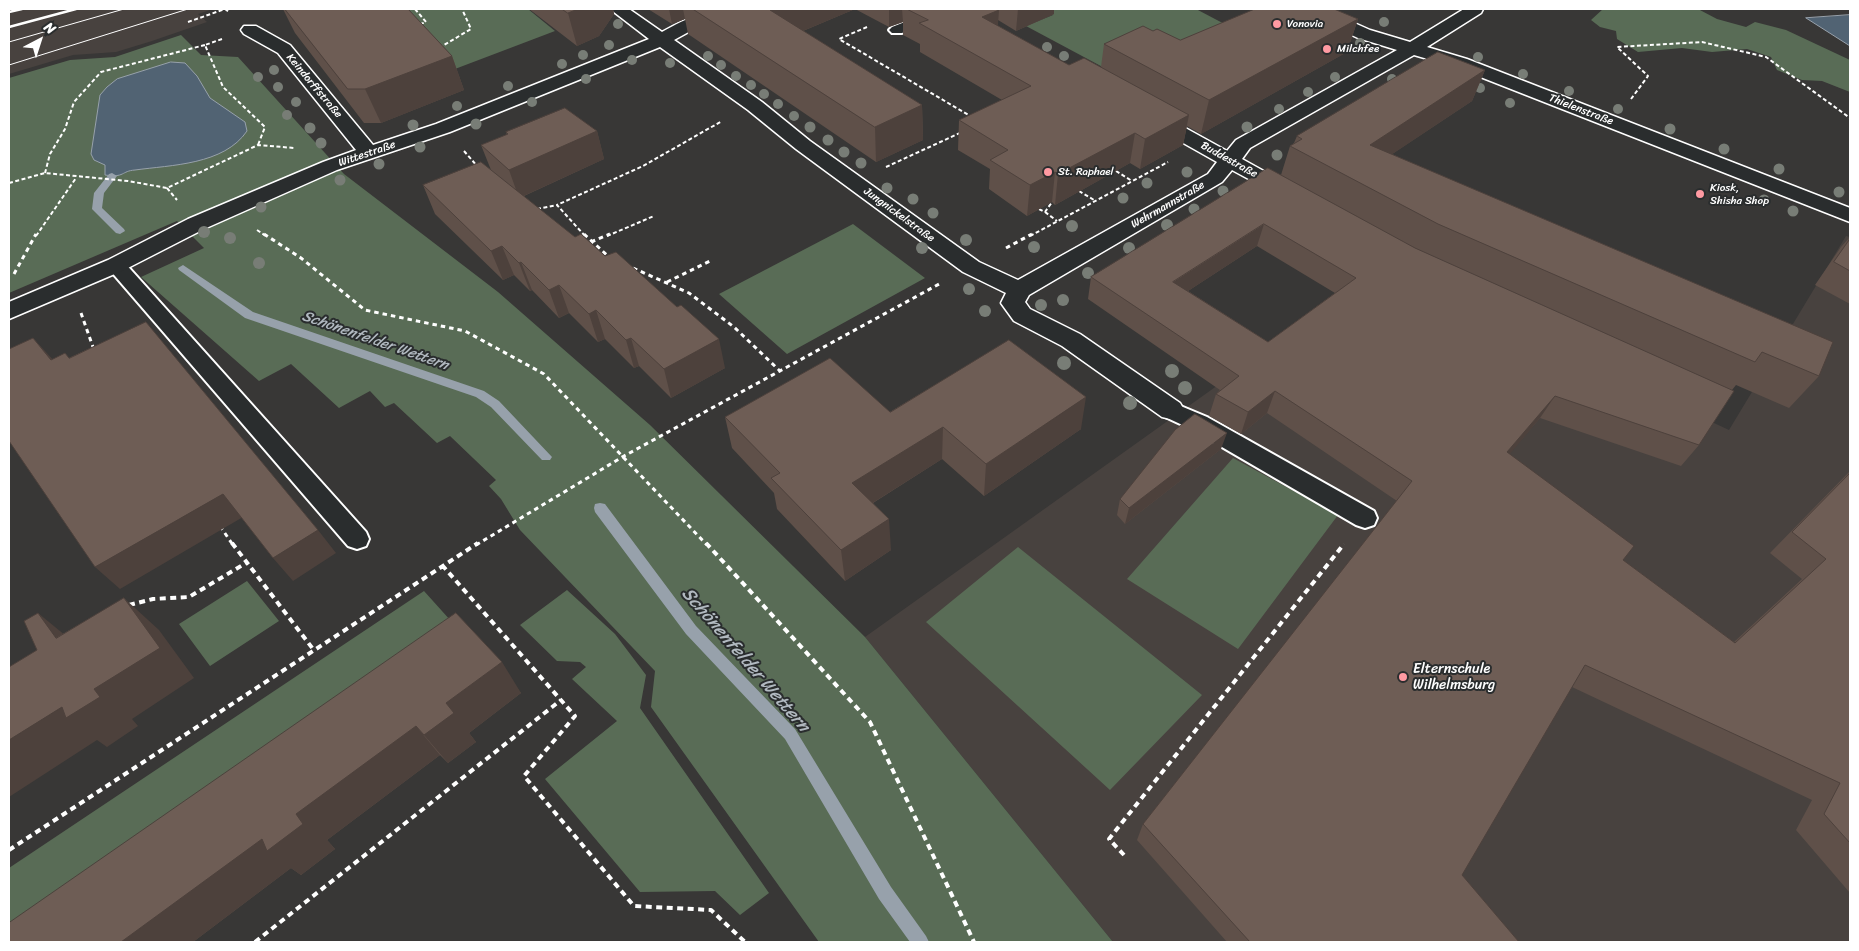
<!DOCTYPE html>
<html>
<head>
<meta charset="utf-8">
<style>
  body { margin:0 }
  #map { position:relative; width:1859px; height:951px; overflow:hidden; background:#383736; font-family:Sriracha,sans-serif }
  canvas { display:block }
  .frame { position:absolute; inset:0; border:10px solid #fff; pointer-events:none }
  .north { position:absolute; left:15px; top:15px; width:50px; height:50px; -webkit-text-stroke:4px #2a2d2e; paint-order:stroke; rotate:40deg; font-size:14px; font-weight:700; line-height:20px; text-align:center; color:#fff }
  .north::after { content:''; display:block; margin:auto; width:18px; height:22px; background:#fff; clip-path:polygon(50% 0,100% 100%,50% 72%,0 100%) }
</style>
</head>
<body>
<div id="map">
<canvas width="1859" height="951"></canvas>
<div class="frame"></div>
<div class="north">N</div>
</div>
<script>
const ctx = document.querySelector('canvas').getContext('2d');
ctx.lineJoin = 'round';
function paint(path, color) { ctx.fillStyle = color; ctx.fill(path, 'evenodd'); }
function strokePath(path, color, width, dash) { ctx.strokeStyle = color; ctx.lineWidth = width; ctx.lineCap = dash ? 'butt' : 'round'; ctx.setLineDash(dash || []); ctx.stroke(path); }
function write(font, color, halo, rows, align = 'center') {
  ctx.font = font + ' Sriracha,sans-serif'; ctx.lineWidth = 4; ctx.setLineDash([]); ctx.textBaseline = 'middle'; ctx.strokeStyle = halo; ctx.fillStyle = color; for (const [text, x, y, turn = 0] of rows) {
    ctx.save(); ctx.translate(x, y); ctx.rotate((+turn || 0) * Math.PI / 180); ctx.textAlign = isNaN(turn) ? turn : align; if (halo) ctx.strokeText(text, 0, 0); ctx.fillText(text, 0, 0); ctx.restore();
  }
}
const built = new Path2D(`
  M9,9H213L198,14L207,22L152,41L116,52L73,55L9,74Z
  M1846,236L1850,237V942H1113L865,637L1382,268L1729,430Z`);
const green = new Path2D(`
  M391,9H528L555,31L397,91Z
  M1043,9H1196L1234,29L1112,72L1026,26L1053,15Z
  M1603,9H1698L1717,19L1746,27L1755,22L1786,30L1850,60V92L1822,81L1802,80L1777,70L1771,57L1747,49L1712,52L1682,48L1638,52L1617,39L1616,31L1600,27L1591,20Z
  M181,35L201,55L238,57L344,174L498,292L650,425L865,637L1113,942H819L651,707L655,671L520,530L501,499L489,486L496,480L450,436L437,443L394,403L385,407L370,391L339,408L291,364L259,381L141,277L204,248L177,221L9,293V78L70,60L115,57Z
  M853,224L925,278L787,354L719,294Z
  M1233,458L1338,515L1238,649L1127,579Z
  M1018,547L1202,695L1110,790L926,622Z
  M247,581L279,621L210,666L179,624Z
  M567,590L615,634L646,675L640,708L769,893L740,915L715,891L640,892L545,779L617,721L572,679L586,667L580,662L557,661L520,625Z
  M424,591L469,641L9,942V868Z`);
const water = new Path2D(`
  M1850,15V46L1806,18Z
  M171,62L185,63L197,76L210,98L245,122L247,131C224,165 171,165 135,170C121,171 125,178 105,175V165L94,160L91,154L100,95L107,87L117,79Z`);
const stream = new Path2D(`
  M112,173L117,176L104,193L102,208L124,229L125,231L120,234L116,233L92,209L94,193L109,174Z
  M183,265L253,312L484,391L499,401L552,457L550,460H542L491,407L476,397L245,318L179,270L178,268Z
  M600,503L605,504L696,626L795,729L891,887L926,936L929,942H910L879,899L785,739L686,634L595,512L594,508L595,504Z`);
const pathFar2 = new Path2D(`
  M415,9L426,22L418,25
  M188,22L225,9L229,12
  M867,27L839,39L972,117
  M222,39L205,45L223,87L265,127L258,145
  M439,48L471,29L462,9
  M1631,99L1648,76L1617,47L1702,42L1766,57L1850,118
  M464,151L478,167
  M886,167L962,132
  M1116,171L1132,181
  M45,173L50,154L65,129L74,102L101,72L205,45
  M9,183L45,173L128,181L167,188L258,145L294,148
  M167,188L177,200
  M1079,191L1094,200
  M537,209L557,205
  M1039,209L1045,212L1052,202
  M1045,212L1057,221
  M257,230L266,236
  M36,236L76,178
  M585,236L557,205L643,166L722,121
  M607,236L654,216
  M1030,236L1168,162`);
const pathFar1 = new Path2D(`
  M264,234L301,258L365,310L465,331L544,374L707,545
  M584,234L609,257
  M591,242L610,234
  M1006,248L1032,234
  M633,268L689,293L734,327L781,372
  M14,274L36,234
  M667,282L710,261
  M81,313L94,350
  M220,526L233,545
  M476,545L624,456L941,283`);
const path = new Path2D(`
  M232,543L313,649
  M706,543L870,722L974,942
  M442,565L575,716L524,776L634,906L711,910L745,942
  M129,605L153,599L189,597L246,563
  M9,850L478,543
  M1124,855L1109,839L1344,544
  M255,942L561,700`);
const service = new Path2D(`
  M938,9H957L955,12L902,33H892L889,30L892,27Z
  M116,259L123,261L366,532L369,539L366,546L357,549L348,546L109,269L106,265L109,261Z
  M1171,402L1207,417L1374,511L1377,518L1374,525L1365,528L1356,525L1191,429L1163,416L1160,410L1163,404Z`);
const minor = new Path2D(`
  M610,9H629L662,32C689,17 707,9 737,9L735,13L694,29L674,40L762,102L810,141L979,262L1018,280L1208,174L1217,162L1146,122L1143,118L1146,114H1160L1227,151L1236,140L1397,50L1358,38L1304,13L1302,9H1323L1370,30L1410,42L1464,9H1483L1481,13L1427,47L1467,59L1850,208V222L1455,67L1414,55L1250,148L1242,159L1296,189L1300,193L1296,197L1289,199L1282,197L1232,170L1222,182L1029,295L1025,302L1030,309L1080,334L1180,403L1184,410L1180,417L1171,419L1162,417L1062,346L1014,321L1001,303L1006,293L963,272L796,149L748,110L660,47L450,132L337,170L204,229L124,270L9,319V302L108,260L188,219L323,162L356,150L278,53L244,34L241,30L244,26H256L290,45L373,145L436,124L649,39Z`);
const tram = new Path2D(`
  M9,42L124,9
  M9,65L188,9`);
const rail = new Path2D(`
  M9,12L22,9
  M9,27L76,9`);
const trees = [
  [1384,22,5],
  [618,24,5],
  [1360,43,5],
  [609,45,5],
  [1047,47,5],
  [583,55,5],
  [708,56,5],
  [1064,56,5],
  [1478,57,5],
  [632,60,5],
  [670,63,5],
  [562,64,5],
  [721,65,5],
  [274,70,5],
  [1523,74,5],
  [736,76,5],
  [258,77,5],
  [1335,77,5],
  [586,79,5],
  [1392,79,5],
  [751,85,5],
  [508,86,5],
  [278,87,5],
  [1480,88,5],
  [1569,91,5],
  [1308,92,5],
  [764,94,5],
  [296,102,5],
  [532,102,5],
  [1510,103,5],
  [778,104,5],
  [457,106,5],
  [1279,109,5],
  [1618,109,5],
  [287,115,5],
  [794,116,5],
  [476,124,5.5],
  [413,125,5.5],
  [810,127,5.5],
  [1247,127,5.5],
  [310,128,5.5],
  [1670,129,5.5],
  [828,140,5.5],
  [321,143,5.5],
  [420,147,5.5],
  [1724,149,5.5],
  [844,152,5.5],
  [1277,155,5.5],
  [861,163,5.5],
  [379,164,5.5],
  [1779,169,5.5],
  [1187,172,5.5],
  [340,180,5.5],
  [1147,183,5.5],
  [887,188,5.5],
  [1223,191,5.5],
  [1839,192,5.5],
  [1123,198,5.5],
  [913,199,5.5],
  [1764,200,5.5],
  [261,207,5.5],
  [1194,209,5.5],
  [1793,211,5.5],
  [933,213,5.5],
  [1167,225,6],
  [1072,226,6],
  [204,232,6],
  [230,238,6],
  [966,240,6],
  [1034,247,6],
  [922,248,6],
  [1129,248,6],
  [259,263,6],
  [1088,273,6],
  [969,289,6],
  [1063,300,6],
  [1041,305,6],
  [985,311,6],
  [1064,363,7],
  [1172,371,7],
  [1185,388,7],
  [1130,403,7]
];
const wall = new Path2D(`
  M283,9H408L452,56L464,90L381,123H364L295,33Z
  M529,9H613L614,14L599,36L577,46Z
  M648,9H855L803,31L922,105L923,140L876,162L688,34L685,19L672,24Z
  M855,9H1054V14L1016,31L998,20V26L1069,65L1101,67L1104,44L1153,31L1180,40L1358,19L1347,52L1201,134L1187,126L1183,145L1140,169L1130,163L1055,205L1052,202L1027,216L989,189L990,169L958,150L959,120L1002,100L920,52V44L903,35V22L889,27Z
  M1485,70L1472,101L1392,154L1819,376L1789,408L1736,385L1732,390L1699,445L1681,466L1540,418L1509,454L1623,560L1734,642L1802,579L1770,553L1850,471V893L1796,830L1812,800L1572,687L1462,875L1519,942H1227L1137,840L1143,824L1397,501L1267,413L1241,434L1209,416L1216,394L1220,390L1088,299L1091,277L1281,175L1290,146L1294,143L1297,136ZM1257,246L1335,293L1268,342L1188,291Z
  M597,131L604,159L524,196L725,368L671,398L639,366L634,368L605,339L598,342L569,313L559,318L532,290L530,291L514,275L503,280L435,214L423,185L491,170L481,145L507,135L506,132Z
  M1850,237V304L1815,285L1841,247Z
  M890,412L1081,429L984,496L942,459L873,503L891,550L845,581L777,509L774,493L732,448L725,417Z
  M1221,449L1125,524L1117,515L1120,499Z
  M456,613L521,693L469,733L476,742L448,763L440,755L327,840L335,849L301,875L291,868L193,942H9Z`);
const shadedWall = new Path2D(`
  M578,9H613L614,14L599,36L577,46L568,13Z
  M669,9H683L685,19L672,24Z
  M774,9H855L774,43L770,10Z
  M889,9H902L903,22L889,27Z
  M1018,9H1054V14L1016,31Z
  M999,10L997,39L982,17Z
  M1358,19L1347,52L1201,134L1209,100Z
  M452,56L464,90L381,123L365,89Z
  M1485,70L1472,101L1358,177L1370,145Z
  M922,105L923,140L876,162L875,127Z
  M1189,115L1183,145L1140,169L1145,139Z
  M597,131L604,159L519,198L509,170Z
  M1135,133L1130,163L1055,205L1058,174Z
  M1055,172L1052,202L1027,216L1030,185Z
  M1264,224L1257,246L1168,304L1173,282Z
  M502,246L514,275L503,280L491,251Z
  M521,262L532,290L530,291L519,263Z
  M559,285L569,313L559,318L549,290Z
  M596,310L605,339L598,342L589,314Z
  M33,338L56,363L51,360Z
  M631,338L639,366L634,368L626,340Z
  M719,339L725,368L671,398L664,369Z
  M1275,391L1267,413L1241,434L1248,412Z
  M1555,396L1540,418L1493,474L1507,452Z
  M1086,397L1081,429L984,496L986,464Z
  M943,427L942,459L855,514L852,483Z
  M1227,433L1221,449L1125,524L1129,508Z
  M223,494L243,517L120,589L95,567Z
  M889,519L891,550L845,581L841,550Z
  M318,530L336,553L293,581L273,558Z
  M124,598L159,630L194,678L132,719L138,726L107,747L97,740L9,797V740L62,707L94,689Z
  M38,613L77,645L56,638Z
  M502,662L521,693L469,733L476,742L448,763L424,735L446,703Z
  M416,726L440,755L327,840L335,849L301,875L291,868L193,942H121Z`);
const building = new Path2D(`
  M285,9H408L452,56L365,89H348Z
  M562,9H578L568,13Z
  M693,9H774L770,10L922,105L875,127Z
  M907,9H996L999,10L982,17L1069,65L1084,58L1189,115L1145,139L1135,133L1058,174L1055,172L1030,185L990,160L1008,150L959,120L1031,86L919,23L928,20Z
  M1255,9H1334L1358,19L1209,100L1104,44L1143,26L1153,31L1157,29L1180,40Z
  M1438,52L1485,70L1370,145L1833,342L1819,376L1762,352L1755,362L1438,224L1290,146L1302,139L1297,136Z
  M565,108L597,131L509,170L481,145L508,134L506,132Z
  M481,162L575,237L581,234L605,256L616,252L677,307L681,305L719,339L664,369L631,338L626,340L596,310L589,314L559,285L549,290L521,262L519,263L502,246L491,251L423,185Z
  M1268,168L1415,248L1734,391L1699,445L1555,396L1507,452L1634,546L1623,560L1735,643L1826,559L1792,532L1850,473V843L1824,814L1840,783L1585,665L1462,875L1519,942H1250L1143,824L1412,481L1275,391L1248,412L1216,394L1239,376L1091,277ZM1264,224L1356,278L1268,342L1173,282Z
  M1850,239V271L1834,262Z
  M146,322L318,530L273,558L223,494L95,567L9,441V349L33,338L51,360L65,353L69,358Z
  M1009,340L1086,397L986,464L943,427L852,483L889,519L841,550L771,478L780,473L725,417L830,358L890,412Z
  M1195,414L1227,433L1129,508L1120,499L1175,430Z
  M124,598L160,648L94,689L100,697L66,718L62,707L9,740V667L37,650L24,621L38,613L56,638Z
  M456,613L502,662L446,703L454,713L424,735L416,726L296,814L303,824L267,851L262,839L121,942H9V923Z`);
const markers = [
  [1277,24,5,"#ff9aa2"],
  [1327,49,5,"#ff9aa2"],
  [1048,172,5,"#ff9aa2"],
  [1700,194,5,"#ff9aa2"],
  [1403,677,5,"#ff9aa2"]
];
const farPoinames = [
  ["Vonovia",1287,24],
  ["Milchfee",1337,49],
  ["St. Raphael",1058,172],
  ["Kiosk,",1710,188],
  ["Shisha Shop",1710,201]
];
const farStreetnames = [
  ["Keindorffstraße",314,86,50],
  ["Thielenstraße",1581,110,21],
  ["Wittestraße",367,154,-19],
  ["Buddestraße",1229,160,29],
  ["Wehrmannstraße",1168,205,-30],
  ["Jungnickelstraße",899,215,36]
];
const poiNames = [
  ["Elternschule",1413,669],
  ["Wilhelmsburg",1413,685]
];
const waterNames = [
  ["Schönenfelder Wettern",375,341,19]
];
const nearWaternames = [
  ["Schönenfelder Wettern",745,660,49]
];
paint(built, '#48423f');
paint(green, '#596c56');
paint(water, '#516373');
strokePath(water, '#97a1ab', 1);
paint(stream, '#97a1ab');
strokePath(service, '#fff', 4);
strokePath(minor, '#fff', 3);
strokePath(pathFar2, '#fff', 2, [4, 2.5]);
strokePath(pathFar1, '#fff', 3, [4.5, 4]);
strokePath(path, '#fff', 4, [6, 4.5]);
paint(service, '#2a2d2e');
paint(minor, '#2a2d2e');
strokePath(tram, '#fff', 1);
strokePath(rail, '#fff', 2.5);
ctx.fillStyle = '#787d76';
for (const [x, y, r] of trees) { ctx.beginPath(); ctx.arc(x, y, r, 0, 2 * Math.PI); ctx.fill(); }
paint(wall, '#5f5049');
paint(shadedWall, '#4d413c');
paint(building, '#6e5d55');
strokePath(building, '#4d413c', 1);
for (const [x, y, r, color] of markers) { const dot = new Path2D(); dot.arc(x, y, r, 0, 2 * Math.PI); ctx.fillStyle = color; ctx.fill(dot); strokePath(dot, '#2a2d2e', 2); }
write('11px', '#fff', '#2a2d2e', farPoinames, 'left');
write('11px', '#fff', '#2a2d2e', farStreetnames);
write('14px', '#fff', '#2a2d2e', poiNames, 'left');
write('italic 15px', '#b1b9c0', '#2a2d2e', waterNames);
write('italic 18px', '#b1b9c0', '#2a2d2e', nearWaternames);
</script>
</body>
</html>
